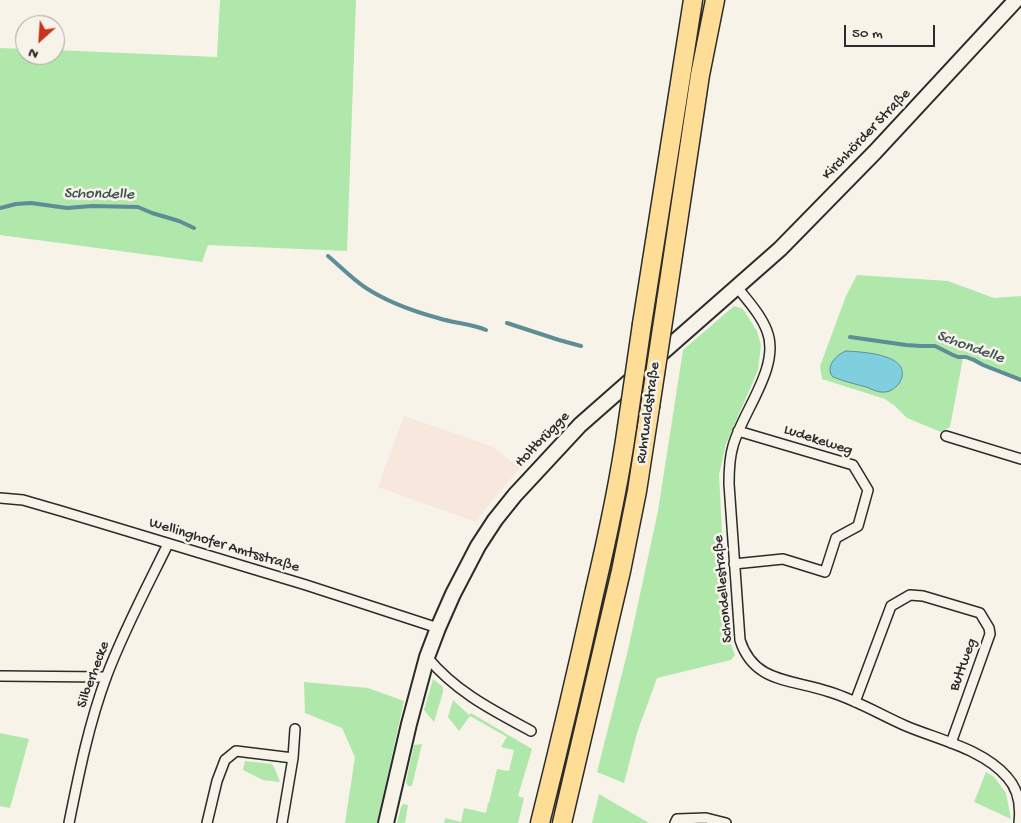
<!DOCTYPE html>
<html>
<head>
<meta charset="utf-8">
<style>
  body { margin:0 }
  #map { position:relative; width:1021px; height:823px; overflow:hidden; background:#f7f3e8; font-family:"Gochi Hand",sans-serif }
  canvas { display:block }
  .north { position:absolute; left:15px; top:15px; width:50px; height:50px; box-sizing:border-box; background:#f7f3e8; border:1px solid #a5a39c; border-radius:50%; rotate:206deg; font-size:14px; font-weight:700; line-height:20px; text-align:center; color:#2b2b2b }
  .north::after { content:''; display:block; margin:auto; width:18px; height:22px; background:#c8321e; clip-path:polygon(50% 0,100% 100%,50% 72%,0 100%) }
  .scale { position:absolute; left:844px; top:25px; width:91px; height:22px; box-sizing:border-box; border:2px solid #2b2b2b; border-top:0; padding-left:6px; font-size:15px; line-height:18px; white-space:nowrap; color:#2b2b2b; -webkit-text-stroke:4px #f7f3e8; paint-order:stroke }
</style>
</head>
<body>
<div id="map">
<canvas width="1021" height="823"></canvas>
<div class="north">N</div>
<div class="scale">50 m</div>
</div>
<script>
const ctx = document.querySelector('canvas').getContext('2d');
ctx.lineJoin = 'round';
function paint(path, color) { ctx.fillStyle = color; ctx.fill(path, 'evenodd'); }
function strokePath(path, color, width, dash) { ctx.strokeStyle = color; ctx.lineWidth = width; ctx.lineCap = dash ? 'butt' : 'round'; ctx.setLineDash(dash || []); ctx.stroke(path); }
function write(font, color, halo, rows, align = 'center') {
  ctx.font = font + ' "Gochi Hand",sans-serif'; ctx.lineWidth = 5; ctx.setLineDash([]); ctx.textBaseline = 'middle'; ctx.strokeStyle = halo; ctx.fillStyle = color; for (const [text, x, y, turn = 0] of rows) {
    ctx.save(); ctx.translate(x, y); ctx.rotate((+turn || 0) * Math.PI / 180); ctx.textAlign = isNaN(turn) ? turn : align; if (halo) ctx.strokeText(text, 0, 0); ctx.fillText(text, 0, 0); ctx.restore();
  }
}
const built = new Path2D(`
  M404,416L491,446L520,468L490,503L476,522L378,487Z`);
const green = new Path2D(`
  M220,0H356L347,251L208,245L202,262L0,235V48L25,49V55H55V50L217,57Z
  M857,275L948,281L994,298L1021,296V382L963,358L950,427L941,432L907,418L895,406L885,399L822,379L820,366L846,296Z
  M734,306L743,309L757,331L761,345L758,370L726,444L719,475L727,628L729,639L735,655L731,660L657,678L637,733L624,783L597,772L628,650L658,511L683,350Z
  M433,679L443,687V692L434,722L424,710Z
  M304,682L368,688L404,701L377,823H345L355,757L342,728L305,713Z
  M453,700L469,715L471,713L532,749L518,796L524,798L518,823H444L445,818L461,822L464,808L486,813L488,803H489L497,769L509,771L514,750L501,747L507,737L470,716L459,731L448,717Z
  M0,733L29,739L10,808L0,806Z
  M422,744L412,786H408L406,782L414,745Z
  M245,761L272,764L275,769L280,782L263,780L243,770Z
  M986,772L994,777L1006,793L1011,819L974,802Z
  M599,794L649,823H592Z
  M403,804L408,805L405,823H397L401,807Z`);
const water = new Path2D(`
  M846,351C862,352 914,354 900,382C897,387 890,392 885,392C878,393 872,389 866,387C855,384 843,381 833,377C824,367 837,354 846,351Z`);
const stream = new Path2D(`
  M0,208L16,204L31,203L67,208L92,206L138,207L152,213L179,221L194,228
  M328,256C341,267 352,279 366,288C386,301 416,312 438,318C453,323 472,324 486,330
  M507,323L559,340L581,346
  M850,337L906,345L921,346H935L953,355L958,357H966L974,360L983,365L1021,380`);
const street = new Path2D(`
  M737,287C748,301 761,315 767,331C781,367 742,412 733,446C729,459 729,472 729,484L740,640C754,684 793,679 830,692C856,700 881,715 906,726C939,740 983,749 1007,777C1019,790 1021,806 1019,823
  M946,436L1021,459
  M0,498L23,500L61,511L306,585L438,628
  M734,564L783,559L825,572L836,538L858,526L868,490L853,465L738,431
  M427,657C456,692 492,710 531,731
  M0,676L106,677
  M855,702L891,606L910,595L923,596L980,613L989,628L990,634L951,743
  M69,823C79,773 89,723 107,675C124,630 147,587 168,544
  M207,823L217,781L225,760L236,751L293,758
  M282,823L293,758L295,729
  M675,823L677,819L706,818L726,823`);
const secondary = new Path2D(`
  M386,823L409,724L427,657L438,628L453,594L478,546L495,520L515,495L580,425L780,249L875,152L1016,0`);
const highway = new Path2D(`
  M666,302L700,75L715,0
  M642,324L693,0
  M540,823C559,747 577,671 594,594C607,539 619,484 627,427
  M562,823L621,571L637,491L650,407`);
const highwayBridge = new Path2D(`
  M650,407L666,302
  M627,427L642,324`);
const streetNames = [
  ["Kirchhörder Straße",867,135,-46],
  ["Ruhrwaldstraße",649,413,-82],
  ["Holtbrügge",543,440,-46],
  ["Ludekeweg",818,441,18],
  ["Wellinghofer Amtsstraße",224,546,17],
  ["Schondellestraße",724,589,-95],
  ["Buttweg",964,665,-70],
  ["Silberhecke",94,675,-70]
];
const waterNames = [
  ["Schondelle",99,195,1],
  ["Schondelle",970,348,20]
];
paint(built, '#f8e7dc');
paint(green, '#b0e8ab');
paint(water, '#80cfde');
strokePath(water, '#5e8d96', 1);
strokePath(stream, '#5e8d96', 4);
strokePath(street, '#2b2b2b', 12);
strokePath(secondary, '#2b2b2b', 18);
strokePath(highway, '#2b2b2b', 21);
strokePath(street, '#f7f3e8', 9);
strokePath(secondary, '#f7f3e8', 14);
strokePath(highway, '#fedd96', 18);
strokePath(highwayBridge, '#2b2b2b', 21, []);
strokePath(highwayBridge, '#fedd96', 18);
write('15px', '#2b2b2b', '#f7f3e8', streetNames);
write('italic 16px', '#405458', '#f7f3e8', waterNames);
</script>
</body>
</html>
